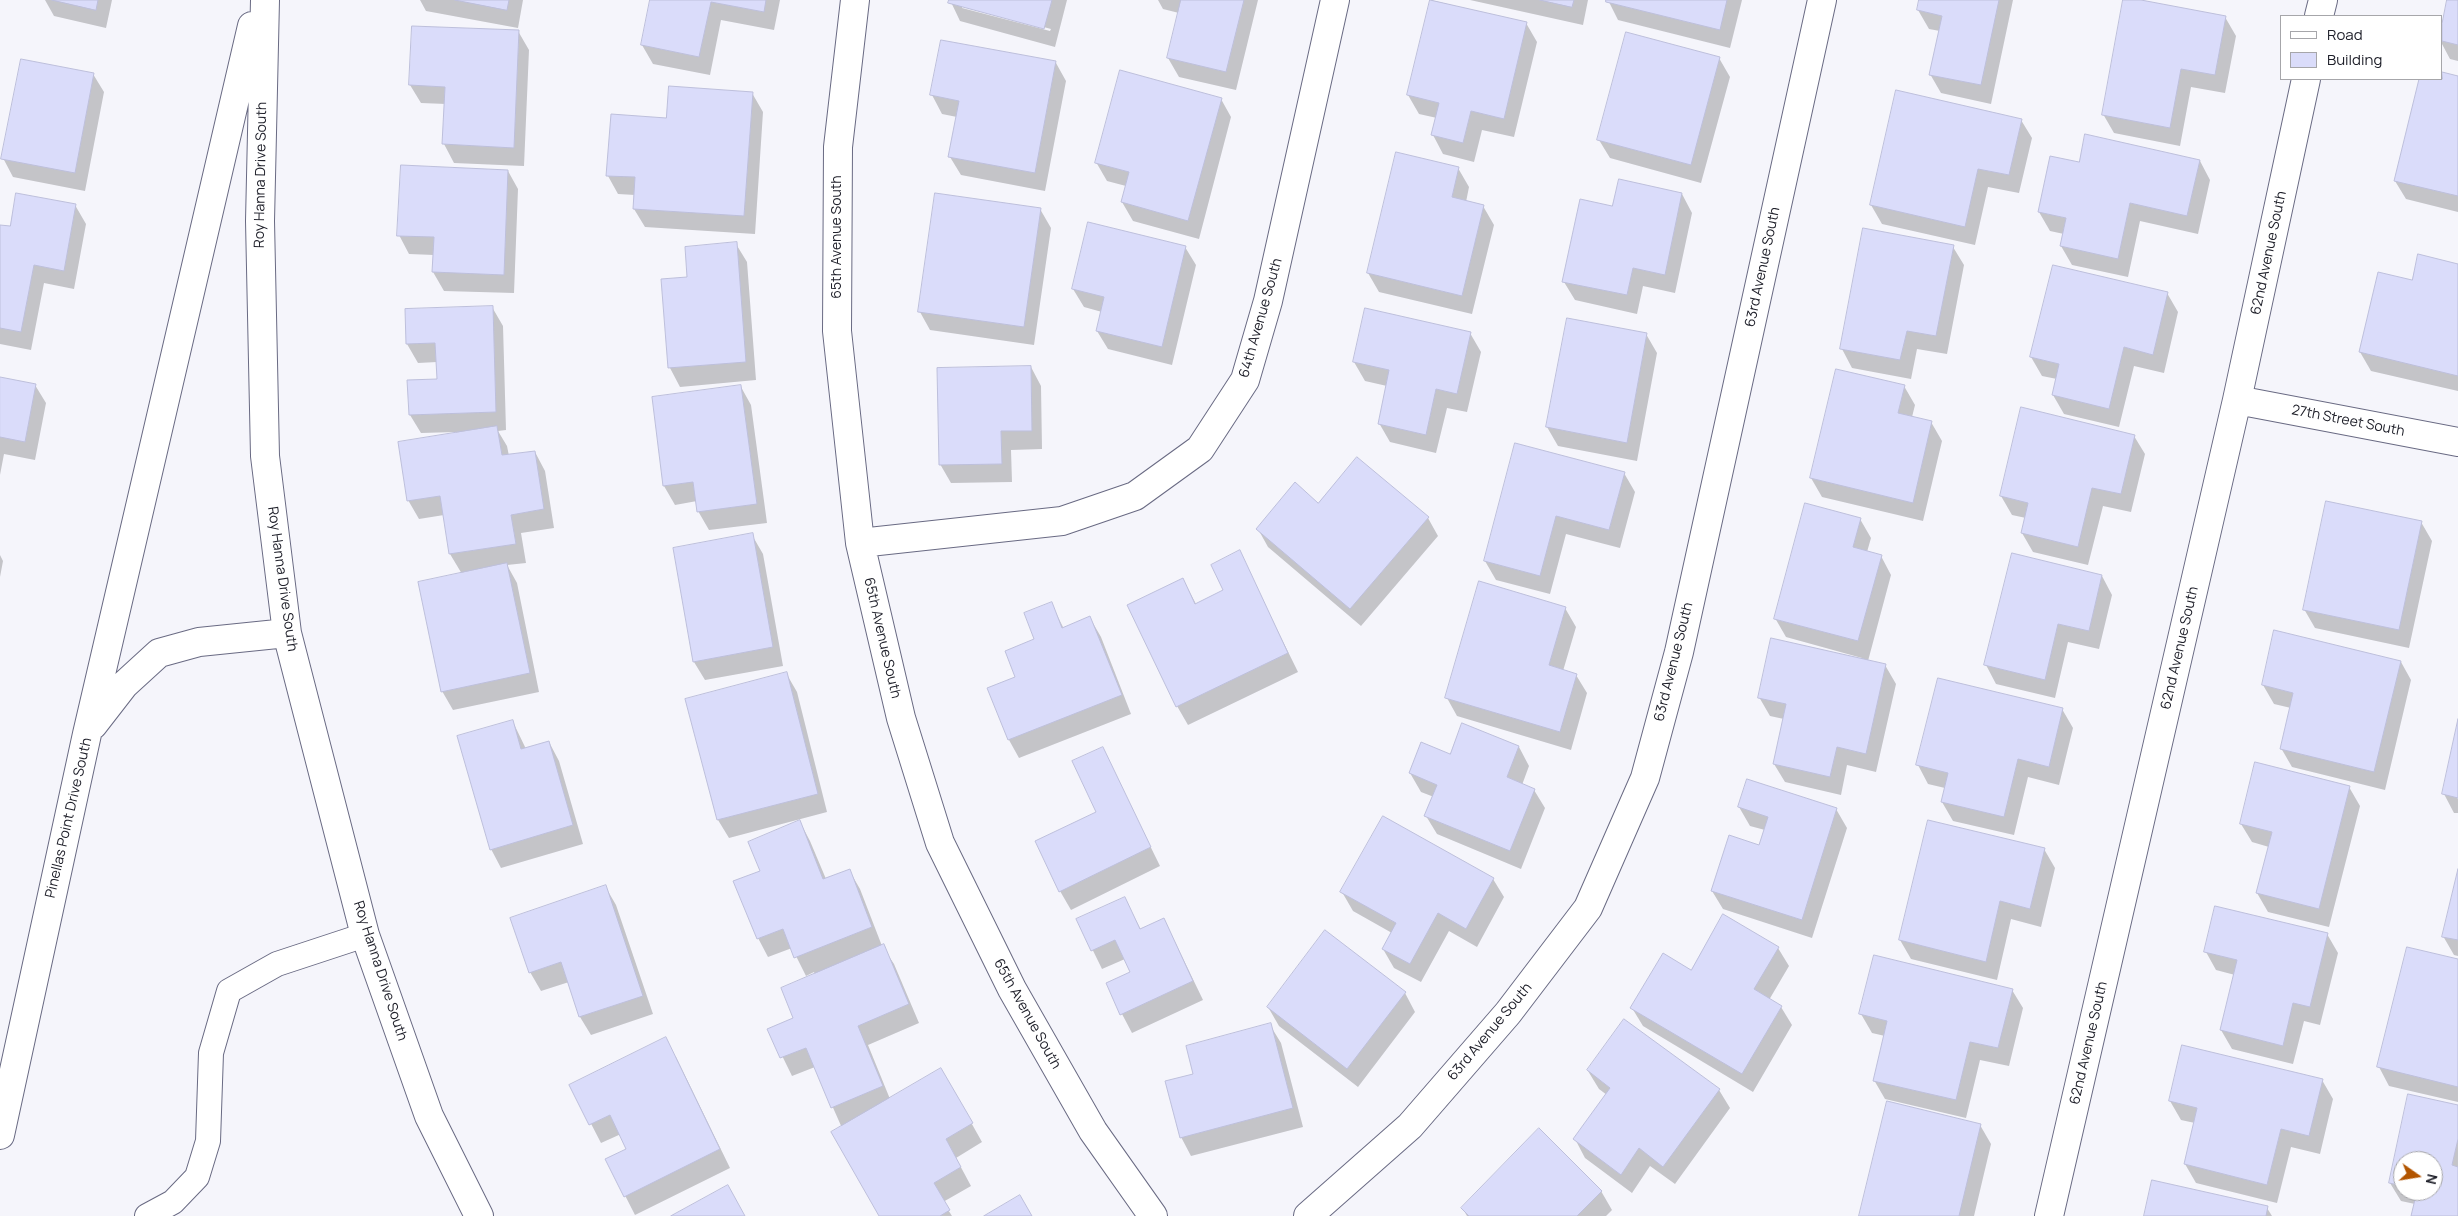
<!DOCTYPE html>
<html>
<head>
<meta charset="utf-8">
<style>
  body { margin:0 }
  #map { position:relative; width:2458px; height:1216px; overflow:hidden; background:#f5f5fb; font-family:Manrope,sans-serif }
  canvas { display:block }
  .legend { position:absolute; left:2280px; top:15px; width:162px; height:65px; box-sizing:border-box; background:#fff; border:1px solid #a6a6aa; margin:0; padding:6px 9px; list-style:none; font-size:15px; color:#20212b }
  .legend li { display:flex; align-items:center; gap:10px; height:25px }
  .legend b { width:25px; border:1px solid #a6a6aa }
  .north { position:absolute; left:2393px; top:1151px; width:50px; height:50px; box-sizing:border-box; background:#fff; border:1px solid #a6a6aa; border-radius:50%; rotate:103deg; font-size:14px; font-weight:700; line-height:20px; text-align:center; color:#20212b }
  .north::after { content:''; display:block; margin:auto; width:18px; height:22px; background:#b25500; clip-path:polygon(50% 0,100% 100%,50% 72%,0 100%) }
</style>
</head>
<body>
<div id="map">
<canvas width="2458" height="1216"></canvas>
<ul class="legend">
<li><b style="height:6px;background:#fff"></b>Road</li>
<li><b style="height:14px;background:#dadcfa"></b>Building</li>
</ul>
<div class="north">N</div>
</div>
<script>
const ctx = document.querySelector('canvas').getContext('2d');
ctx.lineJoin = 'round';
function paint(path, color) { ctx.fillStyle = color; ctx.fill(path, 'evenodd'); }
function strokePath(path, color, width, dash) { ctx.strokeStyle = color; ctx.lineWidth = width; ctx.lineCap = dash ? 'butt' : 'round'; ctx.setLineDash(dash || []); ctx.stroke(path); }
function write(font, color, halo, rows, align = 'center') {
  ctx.font = font + ' Manrope,sans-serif'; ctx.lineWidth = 5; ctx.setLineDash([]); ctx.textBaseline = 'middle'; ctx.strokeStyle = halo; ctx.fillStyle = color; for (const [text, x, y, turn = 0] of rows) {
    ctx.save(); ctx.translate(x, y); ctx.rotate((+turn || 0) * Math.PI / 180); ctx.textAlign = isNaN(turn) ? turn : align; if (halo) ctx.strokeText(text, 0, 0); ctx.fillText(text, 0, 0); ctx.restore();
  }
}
const shadow = new Path2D(`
  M45,0H112L106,28L54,16Z
  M420,0H523L518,28L426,11Z
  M651,0H780L774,30L721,20L710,75L653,64L642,45Z
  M950,0H1067L1055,47L960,21ZM962,5L1051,29L1050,31L962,8Z
  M1158,0H1258L1236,90L1179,77L1168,58L1179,13L1163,9Z
  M1431,0L1526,23L1537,42L1514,137L1482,130L1474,162L1443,154L1433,135L1437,118L1419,114L1408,95Z
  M1470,0H1588L1583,25Z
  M1608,0H1742L1730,48L1618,20Z
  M1920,0H2013L1991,104L1941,93L1930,74L1940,31L1929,29L1918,10Z
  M2125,0L2225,17L2236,36L2225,93L2191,87L2180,146L2114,133L2103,114Z
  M2449,0H2458V61L2450,59L2442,44V30Z
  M518,31L529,50L524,166L454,163L444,144L446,104L421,103L410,85Z
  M1719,58L1730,77L1701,183L1610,158L1599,140Z
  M1056,63L1066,81L1045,191L961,175L950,157L957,117L942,114L932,95Z
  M2442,73L2458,77V212L2406,199L2395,181L2420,79H2442Z
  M93,74L104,92L85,191L13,177L3,158Z
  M752,93L763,112L755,234L645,227L634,209L635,195L618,194L608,176L668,119Z
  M1221,99L1231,117L1199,239L1133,221L1122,202L1126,186L1107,181L1096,162Z
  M2021,120L2032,138L2019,193L1988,187L1975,245L1882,224L1871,205Z
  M2200,161L2210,180L2198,234L2140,221L2128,277L2072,265L2061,246L2064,234L2050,231L2039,212L2080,163Z
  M1458,168L1469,187L1466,202L1483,206L1494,225L1472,314L1379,292L1368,273Z
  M508,171L518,189L514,293L444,291L433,272L434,255L409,254L399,235Z
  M1682,194L1692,213L1675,293L1643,286L1637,314L1575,300L1564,282L1613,208Z
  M75,205L86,224L74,289L44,283L31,350L0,344V226L11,228Z
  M1040,209L1051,228L1034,345L930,330L920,312Z
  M736,244L747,262L756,380L680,387L670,368L662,280L688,278Z
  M1185,247L1196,265L1172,365L1108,349L1097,331L1102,312L1084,307L1073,289Z
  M1953,247L1964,265L1947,354L1917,349L1911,379L1852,368L1842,349Z
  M2458,265V391L2371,371L2360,352L2413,282Z
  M2167,293L2178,312L2164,373L2134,366L2119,427L2064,414L2053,395L2057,379L2042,376L2031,357Z
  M492,307L503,326L506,430L498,431L507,446L509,456L535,452L545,471L554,528L521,533L526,563L507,565L517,583L539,692L453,710L442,691L462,574L450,554L444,515L419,519L408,500L456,432L421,433L410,415L438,380L437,362L418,363L407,344Z
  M1470,333L1481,352L1467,412L1447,408L1436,453L1390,442L1379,423L1387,386L1365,381L1354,362Z
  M1646,334L1657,353L1637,461L1558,446L1547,427Z
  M1031,367L1041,386L1042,449L1011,450L1012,482L951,483L940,464Z
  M0,378L35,385L46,403L35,460L4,454L0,475Z
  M1904,386L1915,405L1912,417L1931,422L1942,441L1923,521L1822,497L1811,478Z
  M741,387L751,405L767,523L709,530L698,511L697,501L675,505L664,486L653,398Z
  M2134,436L2145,454L2131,512L2103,506L2088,565L2033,552L2022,533L2026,518L2012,515L2001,496Z
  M1516,444L1624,473L1635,492L1620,548L1566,534L1550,594L1496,580L1485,561Z
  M1318,505L1428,518L1438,536L1361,626L1268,547L1258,529Z
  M1860,519L1871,538L1867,552L1881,556L1891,575L1868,661L1885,665L1896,684L1876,772L1847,765L1841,795L1785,782L1774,764L1784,719L1770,716L1759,697L1862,660V658L1786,637L1775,618Z
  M2421,522L2432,541L2409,648L2315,628L2304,609Z
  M752,535L763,554L783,666L705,680L694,662Z
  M1239,552L1298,672L1188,725L1177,706L1183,579L1196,604L1225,591Z
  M0,555L3,561L0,577Z
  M2102,576L2112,595L2099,649L2068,642L2055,698L1996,684L1986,665Z
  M1051,603L1064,629L1090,618L1101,637L1131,714L1019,758L1009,740L989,689L1017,678Z
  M1565,608L1576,627L1563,671L1576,675L1587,693L1571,750L1457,716L1447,698Z
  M2401,662L2411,680L2385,790L2292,767L2281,748L2291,708L2274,704L2263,685Z
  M786,673L797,692L827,812L729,838L718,820Z
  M2062,709L2073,728L2059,785L2028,777L2014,835L1953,821L1942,802L1945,788L1928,784L1918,765Z
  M513,722L526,749L549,742L559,761L583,844L501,868L491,849Z
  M1463,725L1519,747L1529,766L1522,785L1534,790L1545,808L1521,869L1437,834L1426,816L1434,797L1421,792L1410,773L1451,756Z
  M2458,725V796H2456L2458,799V813H2454L2444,794Z
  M1102,748L1160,866L1071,910L1060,891L1098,812Z
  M2349,787L2360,806L2329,927L2268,912L2257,893L2269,847L2252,842L2241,824Z
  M1739,807L1836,809L1847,828L1812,938L1723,909L1712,891L1760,846L1765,830L1750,826Z
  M800,822L810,841L826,879L849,870L860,889L882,946L894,964L919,1023L868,1045L890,1099L941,1069L982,1142L956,1158L971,1186L943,1202L952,1216H881L815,1067L792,1076L769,1029L794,1018L815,975L814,972L806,976L792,948L768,957L758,938L761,871Z
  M2044,849L2055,868L2041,927L2011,919L1997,980L1911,959L1900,940Z
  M2458,874V956L2454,955L2443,936Z
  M1493,879L1504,897L1477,947L1449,931L1421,982L1394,968L1383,949L1392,933L1353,911L1342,892Z
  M605,886L616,905L653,1014L591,1035L580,1017L569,982L541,991L530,972Z
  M1125,899L1141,930L1164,919L1203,1000L1132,1033L1122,1014L1131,972L1125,959L1102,969L1078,920Z
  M2327,934L2338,953L2320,1025L2304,1021L2293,1064L2232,1049L2221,1030L2235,975L2216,970L2206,952Z
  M1778,948L1789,966L1769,1000L1781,1007L1792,1025L1753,1092L1643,1026L1632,1008L1691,971Z
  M2458,961V1102L2389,1086L2379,1067Z
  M2012,990L2023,1008L2009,1066L1980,1060L1966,1118L1885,1099L1874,1080L1885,1036L1872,1033L1861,1014Z
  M1405,993L1415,1012L1358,1087L1279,1026L1268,1007Z
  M1270,1025L1281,1043L1303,1127L1191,1156L1181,1137L1194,1074Z
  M676,1057L730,1168L635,1215L607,1160L628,1149L621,1134L601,1143L571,1085Z
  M1588,1071L1719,1090L1730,1108L1675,1184L1650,1166L1632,1193L1585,1158L1575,1139L1607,1095L1599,1089Z
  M2322,1080L2333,1099L2320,1154L2291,1147L2277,1203L2196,1183L2185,1164L2195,1123L2181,1120L2170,1101Z
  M2409,1095L2458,1107V1216H2413L2415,1204L2401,1201L2390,1183ZM2403,1161H2433V1191H2403Z
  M1980,1125L1991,1144L1974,1216H1861Z
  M1601,1191L1612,1210L1606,1216H1467L1463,1209Z
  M2267,1208L2272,1216H2145Z`);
const building = new Path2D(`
  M52,0H98L96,10Z
  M455,0H509L507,10Z
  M650,0H766L764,12L711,2L699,57L641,45Z
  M949,0H1052L1044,29L948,3Z
  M1181,0H1244L1226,72L1167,58Z
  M1430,0L1527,22L1504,119L1471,111L1463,143L1431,135L1439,103L1407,95Z
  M1540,0H1574L1572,7Z
  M1606,0H1727L1720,30L1606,2Z
  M1919,0H1999L1981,85L1929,75L1942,16L1917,10Z
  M2123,0H2141L2226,16L2215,75L2181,69L2170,128L2102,115Z
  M2447,0H2458V45L2442,41V24Z
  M412,26L519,30L514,148L442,144L445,87L409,85Z
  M1626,32L1720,57L1691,165L1597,140Z
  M941,40L1056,61L1035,173L948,157L959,101L930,95Z
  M21,59L94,73L75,173L1,159Z
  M1120,70L1222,98L1188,221L1121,202L1129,172L1095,163Z
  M2442,72L2458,76V196L2394,181L2419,79H2442Z
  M669,86L753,92L744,216L633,209L635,177L606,176L611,114L666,118Z
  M1896,90L2022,119L2009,175L1978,169L1965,227L1870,205Z
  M2085,134L2200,160L2187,216L2130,203L2118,259L2060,246L2066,218L2038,212L2050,156L2079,162Z
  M1396,152L1459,167L1452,197L1484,205L1462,296L1367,273Z
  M401,165L508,170L504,275L432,272L434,237L397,236Z
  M1619,179L1682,193L1665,275L1633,268L1627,295L1562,282L1580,199L1612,206Z
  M16,193L76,204L64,271L34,265L21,332L0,328V225L10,226Z
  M935,193L1041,208L1024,327L918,312Z
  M1088,222L1186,246L1162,347L1096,331L1104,297L1072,289Z
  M1863,228L1954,245L1936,336L1907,331L1900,360L1840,349Z
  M737,242L746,362L668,368L661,279L687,277L685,247Z
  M2418,254L2458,264V376L2359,352L2378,272L2412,280Z
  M2053,265L2168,292L2153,355L2124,347L2109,409L2052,395L2059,364L2030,357Z
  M493,306L496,412L409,415L407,380L437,379L435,343L406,344L405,309Z
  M1365,308L1471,332L1457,394L1436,389L1426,435L1378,424L1389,370L1353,362Z
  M1567,318L1647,333L1627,443L1546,427Z
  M1031,366L1032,431H1001L1002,464L939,465L937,368Z
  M1836,369L1905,385L1898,413L1932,421L1913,503L1810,478Z
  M0,377L36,384L25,442L0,437Z
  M741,385L757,504L697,512L693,482L663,486L652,397Z
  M2021,407L2135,435L2121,494L2092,488L2078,547L2021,533L2028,503L2000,496Z
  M497,426L502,455L535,451L544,509L511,515L516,544L449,554L440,496L407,501L398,442Z
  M1515,443L1625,472L1609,530L1556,516L1540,576L1484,561Z
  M1357,457L1429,517L1350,609L1256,529L1295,482L1318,503Z
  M2326,501L2422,521L2399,630L2303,610Z
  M1805,503L1861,518L1853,547L1882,555L1858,641L1774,619Z
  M753,533L773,647L693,662L673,548Z
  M1240,550L1288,653L1176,707L1127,605L1183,578L1195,604L1223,590L1211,565Z
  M2012,553L2102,575L2089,631L2058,624L2045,680L1984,665Z
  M507,563L530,673L441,692L418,582Z
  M1479,581L1566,607L1549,665L1577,674L1560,732L1445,698Z
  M1052,602L1062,628L1090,616L1122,695L1008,740L987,688L1015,677L1005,651L1034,639L1024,613Z
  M2274,630L2401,661L2374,772L2280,749L2293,693L2262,685Z
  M1771,638L1886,664L1866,754L1837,747L1830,777L1773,764L1786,704L1758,698Z
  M787,672L818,794L717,820L685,699Z
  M1938,678L2063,708L2049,767L2018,759L2004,817L1941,802L1948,773L1916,765Z
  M2458,719V798L2442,794Z
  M513,720L521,749L549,741L573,825L490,850L457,736Z
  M1462,723L1519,746L1507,777L1535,789L1510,851L1424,816L1437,785L1409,773L1421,742L1450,754Z
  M1103,747L1151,847L1059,892L1035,841L1096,812L1072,761Z
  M2255,762L2350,786L2319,909L2256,893L2272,832L2240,824Z
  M1747,779L1837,808L1802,920L1711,891L1729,835L1759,845L1768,817L1738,807Z
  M1383,816L1494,878L1466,929L1438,913L1410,964L1382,949L1396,923L1340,892Z
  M800,820L823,879L850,869L872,927L794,958L783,929L757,939L733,881L760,871L748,842Z
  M1928,820L2045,848L2030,909L2000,901L1986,962L1899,940Z
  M2458,869V940L2442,937Z
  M606,885L643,996L579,1017L561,962L529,973L510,918Z
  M1125,897L1140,929L1164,918L1193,981L1120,1015L1106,983L1130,972L1115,940L1091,951L1076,919Z
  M2215,906L2328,933L2310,1007L2293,1003L2283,1046L2220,1030L2237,960L2204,952Z
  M1723,914L1779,947L1754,989L1782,1006L1742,1074L1630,1008L1663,953L1691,970Z
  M1325,930L1406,992L1347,1069L1267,1007Z
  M884,944L909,1004L858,1026L883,1086L831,1108L806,1048L780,1058L767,1029L793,1018L781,988Z
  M2407,947L2458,959V1087L2377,1067Z
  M1874,955L2013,989L1998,1048L1970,1042L1956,1100L1873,1081L1887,1021L1859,1014Z
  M1624,1019L1720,1089L1663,1167L1639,1148L1621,1175L1573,1139L1610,1088L1587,1070Z
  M1271,1023L1293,1108L1180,1138L1165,1081L1193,1074L1186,1046Z
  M666,1037L720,1149L624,1197L605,1159L626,1149L610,1115L589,1125L569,1085Z
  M2182,1045L2323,1079L2309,1136L2281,1129L2267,1185L2184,1164L2197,1108L2169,1101Z
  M941,1068L973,1123L946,1139L961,1167L934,1183L950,1210L940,1216H879L831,1132Z
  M2408,1094L2458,1105V1139L2452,1165L2458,1167V1216H2411L2417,1191H2433V1161H2403V1186L2389,1183Z
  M1887,1101L1981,1124L1959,1216H1859Z
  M1539,1128L1602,1191L1577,1216H1469L1461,1208Z
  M2152,1180L2268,1206L2266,1216H2144Z
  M728,1185L745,1216H671Z
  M1020,1195L1032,1216H984Z`);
const service = new Path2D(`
  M147,1216L173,1202L197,1177L208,1141L211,1053L229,991L277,964L365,935`);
const minor = new Path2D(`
  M855,0L838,147L837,331L860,543L901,718L940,843L1012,989L1093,1131L1153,1216
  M2319,16L2323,0
  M2237,400L2458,442
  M860,543L1062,521L1135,496L1200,449L1245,380L1268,301L1335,0
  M1308,1216L1410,1126L1508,1013L1588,908L1645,778L1679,652L1822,0
  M2049,1216L2237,400L2306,79`);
const tertiary = new Path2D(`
  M265,0L260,221L265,456L287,633L365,935L429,1116L479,1216
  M93,725L124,685L159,653L199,642L287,633
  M0,1135L87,734L252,26`);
const streetNames = [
  ["Roy Hanna Drive South",261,175,-89],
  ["65th Avenue South",837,237,-90],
  ["62nd Avenue South",2269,253,-78],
  ["63rd Avenue South",1763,267,-78],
  ["64th Avenue South",1261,318,-74],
  ["27th Street South",2348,421,11],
  ["Roy Hanna Drive South",282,579,82],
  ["65th Avenue South",882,638,77],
  ["62nd Avenue South",2180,648,-77],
  ["63rd Avenue South",1674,662,-76],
  ["Pinellas Point Drive South",69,818,-77],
  ["Roy Hanna Drive South",380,971,72],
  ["65th Avenue South",1027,1014,61],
  ["63rd Avenue South",1490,1032,-50],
  ["62nd Avenue South",2089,1043,-77]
];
paint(shadow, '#0003');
paint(building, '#dadcfa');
strokePath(building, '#bdbfdb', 1);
strokePath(service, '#696a83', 26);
strokePath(minor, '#696a83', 30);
strokePath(tertiary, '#696a83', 30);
strokePath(service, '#fff', 24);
strokePath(minor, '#fff', 28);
strokePath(tertiary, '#fff', 28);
write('14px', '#20212b', '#fff', streetNames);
</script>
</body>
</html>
